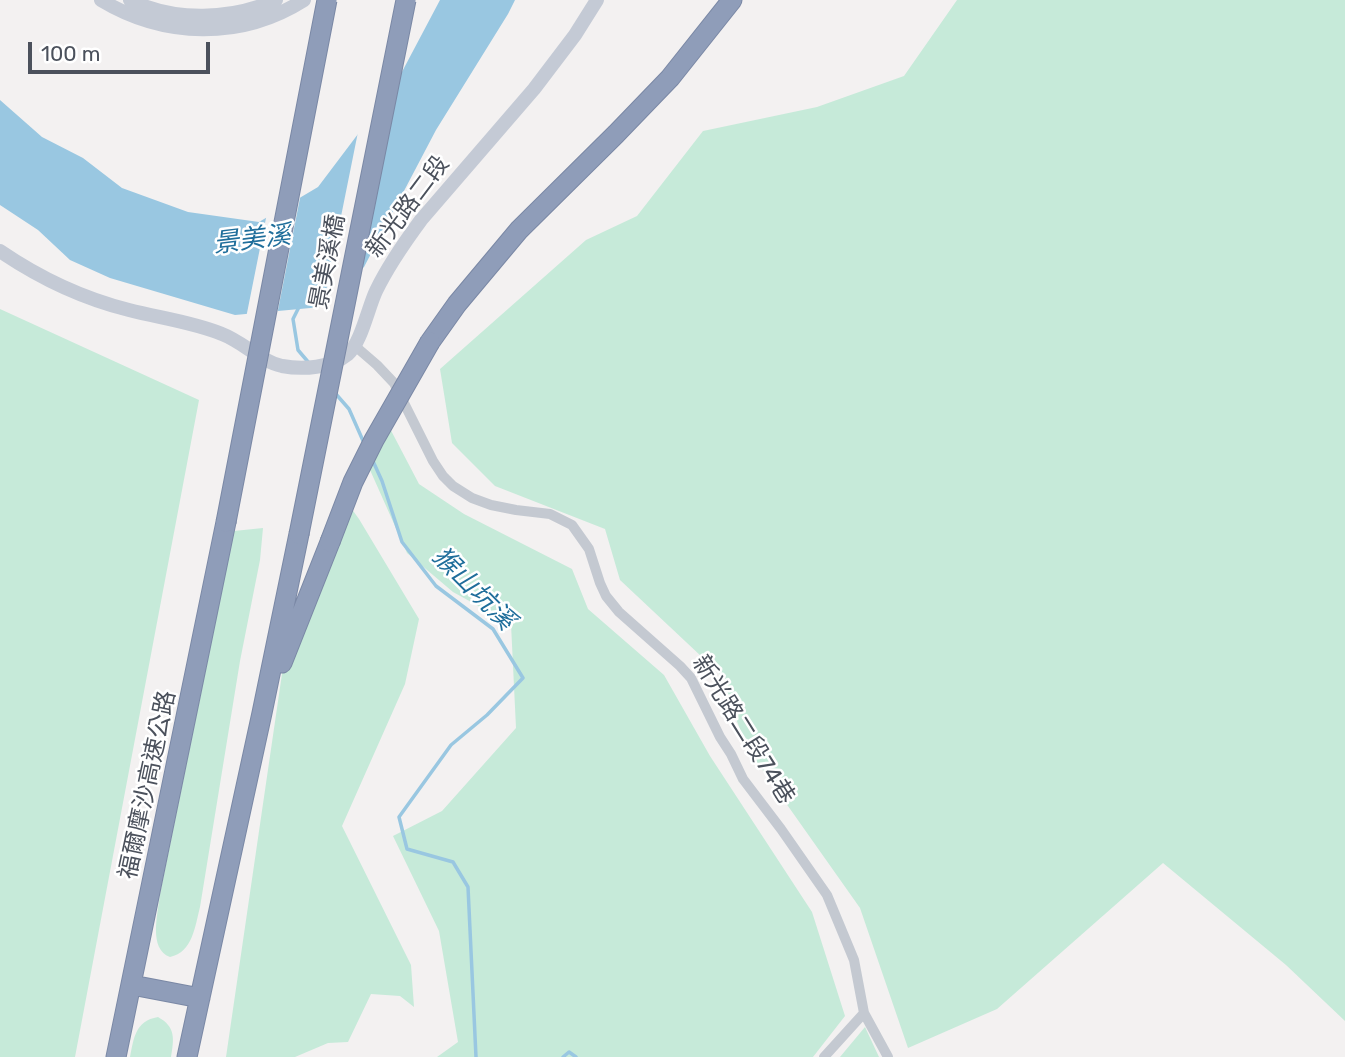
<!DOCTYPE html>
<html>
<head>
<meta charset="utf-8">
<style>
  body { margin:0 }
  #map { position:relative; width:1345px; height:1057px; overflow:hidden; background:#f3f1f1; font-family:Rubik,sans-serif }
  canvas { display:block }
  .scale { position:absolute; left:28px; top:42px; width:182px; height:32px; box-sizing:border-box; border:4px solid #4b515c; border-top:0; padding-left:9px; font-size:21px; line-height:24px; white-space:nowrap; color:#4b515c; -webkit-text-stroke:5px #fff; paint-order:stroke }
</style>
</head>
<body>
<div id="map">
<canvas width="1345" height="1057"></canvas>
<div class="scale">100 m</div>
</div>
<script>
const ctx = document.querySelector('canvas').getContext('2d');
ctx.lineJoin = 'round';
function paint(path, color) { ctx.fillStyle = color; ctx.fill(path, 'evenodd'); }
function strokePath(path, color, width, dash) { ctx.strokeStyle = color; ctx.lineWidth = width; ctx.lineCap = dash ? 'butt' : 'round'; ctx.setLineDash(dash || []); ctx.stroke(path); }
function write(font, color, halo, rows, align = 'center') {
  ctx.font = font + ' Rubik,"Noto Sans TC",sans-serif'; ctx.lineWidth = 5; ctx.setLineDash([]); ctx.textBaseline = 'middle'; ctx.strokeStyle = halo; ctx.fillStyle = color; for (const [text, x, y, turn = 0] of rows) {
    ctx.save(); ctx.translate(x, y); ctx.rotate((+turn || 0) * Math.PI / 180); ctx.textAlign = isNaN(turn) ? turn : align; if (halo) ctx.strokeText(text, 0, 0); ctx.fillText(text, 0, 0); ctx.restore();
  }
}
const green = new Path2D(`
  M957,0H1345V1021L1286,965L1163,863L997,1009L908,1048L860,908L747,748L719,673L620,580L605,529L495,486L452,443L440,369L586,240L637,216L703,131L817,107L904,76Z
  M0,309L199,400L75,1057H0Z
  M385,419L419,484L464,514L572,569L588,609L664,675L710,756L812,912L845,1016L813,1057H437L458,1042L439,931L393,836L442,811L516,728L511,624L453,592L407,553L362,452Z
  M341,494L359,519L419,619L405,684L342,826L411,965L414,1007L400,996L371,994L348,1042L328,1043L295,1057H226L283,667Z
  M263,528L260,560L240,661L200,907C195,926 193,952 170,957C148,949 158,913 160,894L234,531Z
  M158,1017C176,1027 174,1039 171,1057H130C134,1038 135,1021 158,1017Z
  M865,1027L879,1057H840Z`);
const water = new Path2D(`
  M440,0H515L508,14L436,130L364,267L321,307L235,315L110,278L70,260L38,230L0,205V100L42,137L83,158L122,188L188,212L259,222L318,187L395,85Z`);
const pier = new Path2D(`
  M392,83L358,277L322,311L359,127Z
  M301,193L277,315L246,318L267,213Z`);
const stream = new Path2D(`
  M299,307L293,319L298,350L309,363
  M335,393L349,409L364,443
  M372,459L382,481L402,542L436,586L493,629L523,678L487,715L451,745L399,817L407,849L453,862L468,887L476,1057
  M563,1057L569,1052L576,1057`);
const street = new Path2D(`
  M355,346L377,365L394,383L433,461L443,476L453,486L472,498L491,505L516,510L550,514L572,525L589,549L600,583L606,596L619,612L680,666L691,678L720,737L731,754L743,779L781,829L827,895L854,960L864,1013L888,1057
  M824,1057L864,1013`);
const secondary = new Path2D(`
  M101,0C164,38 241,40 304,0
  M130,0C175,22 231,20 276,0
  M0,251C41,279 81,298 129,310C160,318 193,322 222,334C243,342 260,361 282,366C303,370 331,368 348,354C361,343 368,308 376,291C388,266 404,243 421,220L534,89L575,35L597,0`);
const highway = new Path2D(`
  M430,342L457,304L519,230L616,134L670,78L732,0
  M282,663L330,542
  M132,985L200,998
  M116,1057L226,522
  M187,1057L262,713L299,534`);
const highwayBridge = new Path2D(`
  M226,522L327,0
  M299,534L406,0
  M330,542L353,482L374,440L430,342`);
const streetNames = [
  ["新光路二段",408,207,-53],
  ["景美溪橋",328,262,-79],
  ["新光路二段74巷",743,730,58],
  ["福爾摩沙高速公路",148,785,-78]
];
const waterNames = [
  ["景美溪",252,240,-7],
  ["猴山坑溪",473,589,45]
];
paint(green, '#c6ead9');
paint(water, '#99c7e1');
paint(pier, '#f3f1f1');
strokePath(stream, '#99c7e1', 3.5);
strokePath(highway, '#7a88a5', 21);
strokePath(street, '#c4c9d1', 10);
strokePath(secondary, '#c4cad5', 14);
strokePath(highway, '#8f9db9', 19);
strokePath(highwayBridge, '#7a88a5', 21, []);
strokePath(highwayBridge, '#8f9db9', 19);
write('24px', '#4b515c', '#fff', streetNames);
write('italic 26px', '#1f6e9b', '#fff', waterNames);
</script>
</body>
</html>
